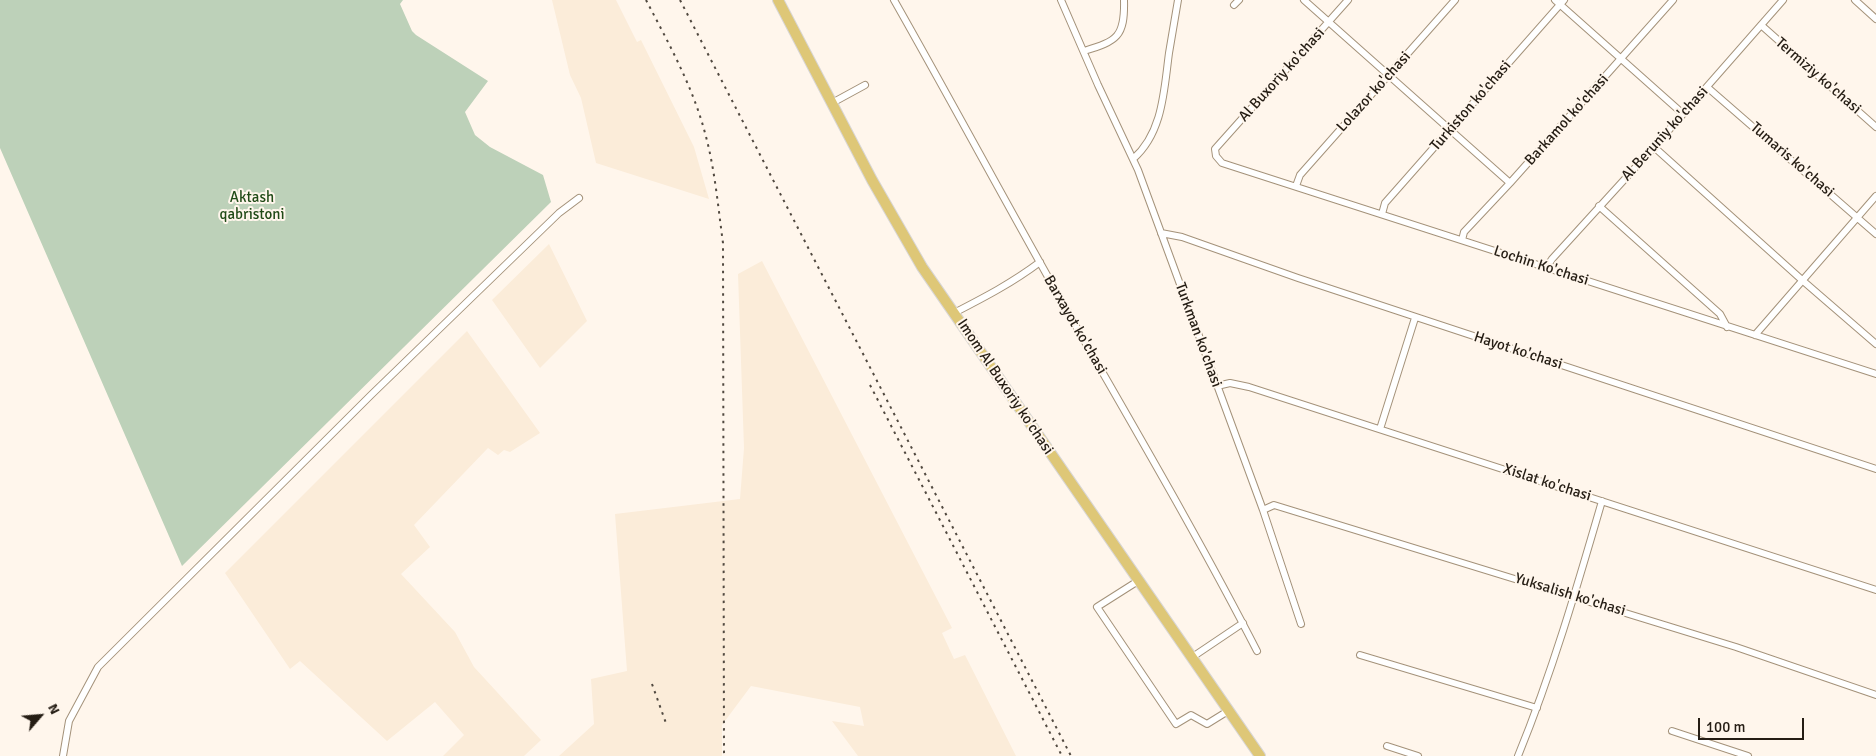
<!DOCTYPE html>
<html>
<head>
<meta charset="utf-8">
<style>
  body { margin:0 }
  #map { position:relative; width:1876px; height:756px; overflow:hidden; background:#fff6ec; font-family:Signika,sans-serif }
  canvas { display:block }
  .north { position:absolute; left:15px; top:691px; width:50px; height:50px; -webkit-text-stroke:4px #fff6ec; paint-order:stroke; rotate:63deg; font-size:14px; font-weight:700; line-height:20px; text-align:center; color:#251d14 }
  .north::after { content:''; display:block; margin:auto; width:18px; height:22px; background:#251d14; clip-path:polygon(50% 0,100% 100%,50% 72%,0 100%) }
  .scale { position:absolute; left:1698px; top:718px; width:106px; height:22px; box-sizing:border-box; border:2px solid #251d14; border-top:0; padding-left:6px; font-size:15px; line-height:18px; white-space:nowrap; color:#251d14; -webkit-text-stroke:4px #fff6ec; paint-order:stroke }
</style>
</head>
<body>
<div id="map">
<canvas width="1876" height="756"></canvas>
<div class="north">N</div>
<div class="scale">100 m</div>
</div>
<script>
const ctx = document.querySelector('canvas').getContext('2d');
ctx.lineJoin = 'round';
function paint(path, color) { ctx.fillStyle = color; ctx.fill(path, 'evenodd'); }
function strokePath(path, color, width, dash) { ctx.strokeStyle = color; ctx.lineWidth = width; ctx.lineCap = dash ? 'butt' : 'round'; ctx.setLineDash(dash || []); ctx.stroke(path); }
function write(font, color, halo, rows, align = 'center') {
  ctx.font = font + ' Signika,sans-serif'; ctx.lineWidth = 4; ctx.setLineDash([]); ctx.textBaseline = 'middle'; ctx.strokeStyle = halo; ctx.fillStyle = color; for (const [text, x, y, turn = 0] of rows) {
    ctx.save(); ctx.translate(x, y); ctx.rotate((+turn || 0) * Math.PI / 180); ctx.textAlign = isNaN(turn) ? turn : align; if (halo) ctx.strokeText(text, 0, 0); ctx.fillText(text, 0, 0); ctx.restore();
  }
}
const built = new Path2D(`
  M552,0H616L637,42L641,40L694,147L709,199L596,163L581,98L570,75Z
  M549,244L587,321L540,368L492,300Z
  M762,261L952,628L942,633L954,659L965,655L1016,756H858L832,721L864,726L860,707L751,686L722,725V756H559L594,724L591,679L627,671L615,514L740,499L744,448L738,274Z
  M467,331L540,433L510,452L504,450L498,455L488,448L414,525L430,547L401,574L455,632L474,667L541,740L524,756H443L464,735L435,702L387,741L300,661L290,669L225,573Z`);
const green = new Path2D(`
  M0,0H403L400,4L412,31L416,35L488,81L465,112L475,135L490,147L543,175L551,202L182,566L0,148Z`);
const minor = new Path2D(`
  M894,0C952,102 1007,205 1065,307C1130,421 1197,534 1257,651
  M1061,0L1098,85L1138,170L1263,510L1301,624
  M1304,0L1510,183
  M1348,0L1215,149L1216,156L1222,163L1876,374
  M1555,0L1682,113
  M1855,0L1876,19
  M1234,5L1239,0
  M1761,25L1876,127
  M1084,51C1117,41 1125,37 1124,0
  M1707,87L1876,234
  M832,103L865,85
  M1654,147L1802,280L1876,344
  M1133,159C1163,133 1164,90 1169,53C1172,35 1175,18 1178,0
  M1296,186L1300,175L1455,0
  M1599,206L1720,314L1727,327
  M1382,214L1385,203L1564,0
  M1161,233L1182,237L1298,278L1876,469
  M1462,240L1464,232L1510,183L1673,0
  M1546,268L1552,259L1654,147L1783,0
  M954,313C985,297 1012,283 1040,262
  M1755,335L1876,196
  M1217,386L1230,383L1249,387L1876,590
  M1380,429L1415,318
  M1263,510L1274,505L1736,647L1876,695
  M1138,581L1097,607L1176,724L1191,715L1207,724L1228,711
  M1360,655L1537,708
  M1191,658L1243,623
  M1672,731L1748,756
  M1387,746L1418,756
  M63,756L69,721L98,667L371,395L559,213L579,198
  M1518,756C1552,673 1577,587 1602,501`);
const primary = new Path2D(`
  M778,0L872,180L922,267L1260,756`);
const rail = new Path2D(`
  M646,0C668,42 693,87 705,133C715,169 718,207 723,243L724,756
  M680,0L1071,756
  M870,385L1062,756
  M652,684L667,726`);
const streetNames = [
  ["Al Buxoriy ko'chasi",1282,75,-48],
  ["Termiziy ko'chasi",1818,76,41],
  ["Lolazor ko'chasi",1374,92,-48],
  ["Turkiston ko'chasi",1471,106,-49],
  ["Barkamol ko'chasi",1567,120,-48],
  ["Al Beruniy ko'chasi",1665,134,-48],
  ["Tumaris ko'chasi",1792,160,41],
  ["Lochin Ko'chasi",1541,266,18],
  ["Barxayot ko'chasi",1075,325,60],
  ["Turkman ko'chasi",1198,335,70],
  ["Hayot ko'chasi",1518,351,18],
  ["Imom Al Buxoriy ko'chasi",1005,387,56],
  ["Xislat ko'chasi",1547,483,18],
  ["Yuksalish ko'chasi",1570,595,17]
];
const parkNames = [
  ["Aktash",252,198],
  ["qabristoni",252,215]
];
paint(built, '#fbecd9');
paint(green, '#bdd1b9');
strokePath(minor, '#a4927a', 8);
strokePath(primary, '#d8d6d5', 12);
strokePath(minor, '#fff', 6);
strokePath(primary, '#dec777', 10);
strokePath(rail, '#514940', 2, [2.5, 5]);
write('15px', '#251d14', '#fff6ec', streetNames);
write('15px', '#214b17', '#fff6ec', parkNames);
</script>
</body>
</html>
